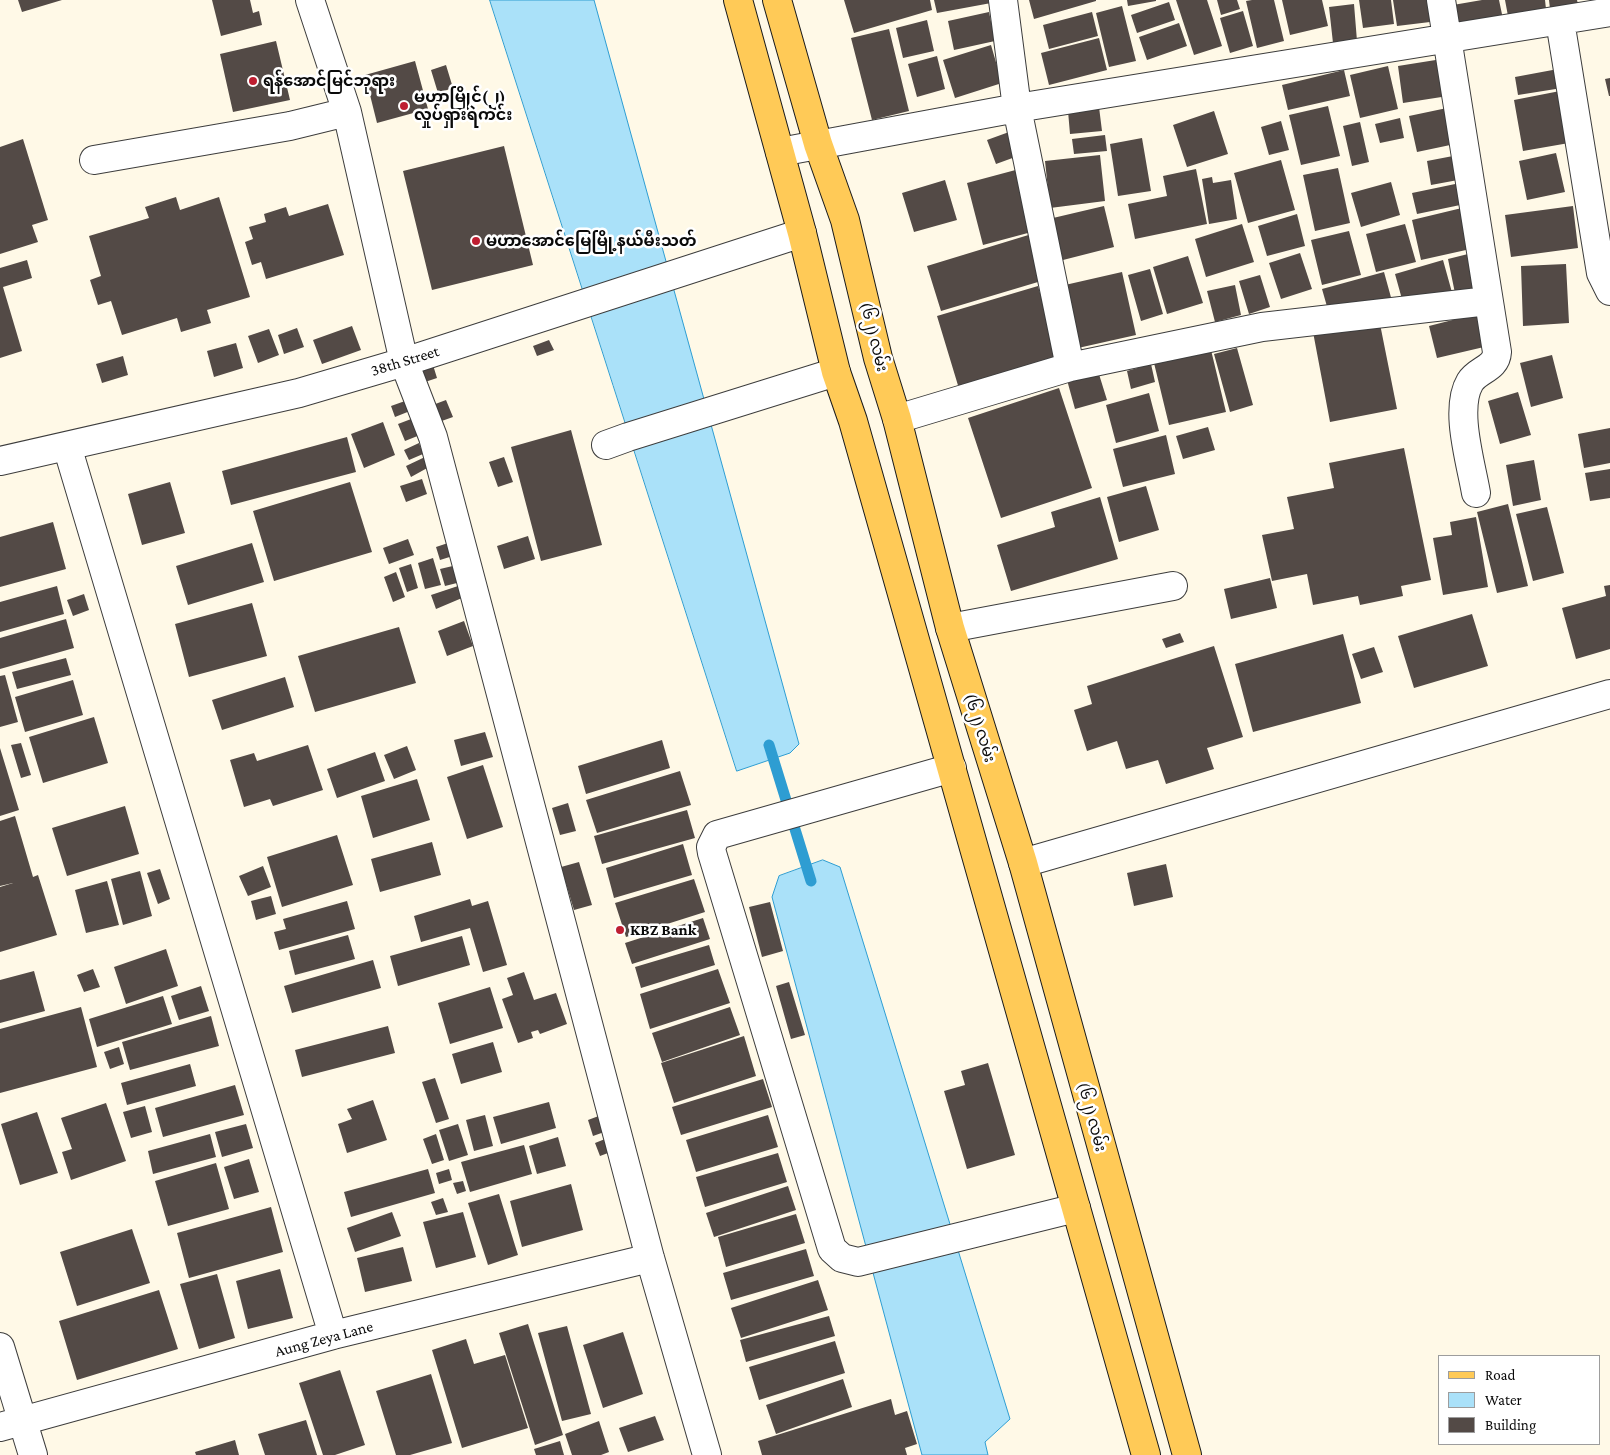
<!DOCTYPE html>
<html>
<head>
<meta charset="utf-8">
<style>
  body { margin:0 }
  #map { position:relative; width:1610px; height:1455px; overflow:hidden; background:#fff9e7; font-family:"Crimson Pro",serif }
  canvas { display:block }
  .legend { position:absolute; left:1438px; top:1355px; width:162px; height:90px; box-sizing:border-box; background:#fff; border:1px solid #9d9d9d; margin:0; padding:6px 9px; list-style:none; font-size:15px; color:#0a0a0a }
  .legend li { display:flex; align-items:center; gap:10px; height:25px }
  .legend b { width:25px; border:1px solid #9d9d9d }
</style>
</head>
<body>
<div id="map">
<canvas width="1610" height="1455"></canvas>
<ul class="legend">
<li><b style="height:6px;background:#ffca57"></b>Road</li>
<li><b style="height:14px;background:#aae1f9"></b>Water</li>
<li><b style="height:14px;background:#534a46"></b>Building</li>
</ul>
</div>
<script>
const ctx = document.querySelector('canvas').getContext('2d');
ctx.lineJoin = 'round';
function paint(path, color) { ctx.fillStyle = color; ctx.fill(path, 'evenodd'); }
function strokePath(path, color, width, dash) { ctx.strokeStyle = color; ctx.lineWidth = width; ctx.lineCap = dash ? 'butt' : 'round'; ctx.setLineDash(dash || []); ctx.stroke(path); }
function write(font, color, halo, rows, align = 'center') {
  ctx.font = font + ' "Crimson Pro","Noto Sans Myanmar",serif'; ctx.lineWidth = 5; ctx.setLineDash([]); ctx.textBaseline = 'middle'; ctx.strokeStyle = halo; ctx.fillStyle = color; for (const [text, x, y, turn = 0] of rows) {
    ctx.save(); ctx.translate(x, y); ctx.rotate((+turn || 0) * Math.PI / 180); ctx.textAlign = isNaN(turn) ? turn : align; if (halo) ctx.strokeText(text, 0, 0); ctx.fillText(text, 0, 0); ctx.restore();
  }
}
const water = new Path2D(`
  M490,0H594L799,744L790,753L737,771Z
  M823,860L840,867L1010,1419L985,1442L988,1455H922L772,897L779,876Z`);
const stream = new Path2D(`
  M769,745L811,881`);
const building = new Path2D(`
  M18,0H62L22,12Z
  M212,0H250L253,13L259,11L262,25L221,36Z
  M844,0H930L932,10L854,33Z
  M934,0H1002V1L937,13Z
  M1029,0H1096V1L1034,19Z
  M1127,0H1156V1L1128,6Z
  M1176,0H1207L1222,46L1194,55Z
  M1217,0H1237L1240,9L1221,15Z
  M1252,0H1274L1284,41L1257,48L1246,1Z
  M1282,0H1322L1328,26L1290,35Z
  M1359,0H1391L1394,24L1363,28Z
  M1393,0H1427L1430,22L1397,26Z
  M1482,0H1499L1503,19L1457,26L1453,5Z
  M1505,0H1545L1546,9L1508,16Z
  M1549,0H1577L1578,4L1550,9Z
  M1169,2L1175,20L1137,33L1131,15Z
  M1354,4L1357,41L1333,43L1329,7Z
  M1122,6L1136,61L1109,67L1096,13Z
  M1243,11L1253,46L1230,53L1220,18Z
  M989,12L995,41L954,50L948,21Z
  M1092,12L1098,36L1049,49L1043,25Z
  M927,20L934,51L903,58L896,28Z
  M1179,23L1187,46L1147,60L1139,37Z
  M889,29L909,111L872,120L851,38Z
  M1099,38L1107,70L1049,85L1041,53Z
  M276,41L290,100L233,112L220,54Z
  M991,45L1002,83L955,98L943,60Z
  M937,56L945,89L917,97L908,64Z
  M1442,59L1448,96L1403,103L1398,66Z
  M415,61L428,109L377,123L365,75Z
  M446,65L453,88L438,93L431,70Z
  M1388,66L1398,109L1360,118L1350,75Z
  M1558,69L1562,88L1518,95L1515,77Z
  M1344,70L1350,96L1288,110L1282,85Z
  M1610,78V96H1609L1605,79Z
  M1560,91L1569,143L1523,151L1514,100Z
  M1328,106L1340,156L1301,165L1289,115Z
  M1099,107L1102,131L1070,134L1068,111Z
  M1447,108L1455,144L1417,152L1409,116Z
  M1214,111L1228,154L1187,167L1173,125Z
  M1400,118L1404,138L1380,143L1375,124Z
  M1281,121L1289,150L1269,155L1261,127Z
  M1360,122L1369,162L1352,166L1343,126Z
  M1009,132L1018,156L996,164L987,140Z
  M1105,135L1107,151L1074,154L1072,139Z
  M1142,138L1151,191L1118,196L1110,144Z
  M23,139L48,220L32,225L38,242L0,254V147Z
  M504,146L533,265L432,290L403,171Z
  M1556,153L1565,192L1527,200L1519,161Z
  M1100,155L1105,201L1050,208L1045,161Z
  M1453,156L1458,180L1431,185L1427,161Z
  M1281,160L1295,210L1248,223L1234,173Z
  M1023,168L1039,230L983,245L967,183Z
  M1338,168L1350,223L1315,231L1303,175Z
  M1196,169L1207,224L1135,239L1128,204L1167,196L1163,176Z
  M1212,177L1213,183L1231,180L1237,219L1209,224L1202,179Z
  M945,180L957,220L914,232L902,193Z
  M1391,182L1400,215L1361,227L1351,193Z
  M1460,183L1465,204L1417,214L1412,193Z
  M176,197L180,210L219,197L250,297L207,310L211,323L181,332L177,318L122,335L111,301L98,305L90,280L101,276L89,236L149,218L145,207Z
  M328,204L344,255L266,279L261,262L252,265L245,242L253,239L249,227L266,222L264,214L286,207L289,216Z
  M1104,206L1114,247L1063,260L1053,218Z
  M1573,206L1578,248L1511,257L1505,215Z
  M1466,207L1475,248L1421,260L1412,220Z
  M1297,214L1305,246L1267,256L1258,226Z
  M1242,224L1254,262L1206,277L1195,239Z
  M1405,224L1416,262L1376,272L1366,234Z
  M1349,231L1361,275L1322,285L1311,240Z
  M1035,233L1048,279L941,311L927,266Z
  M1476,252L1485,292L1456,298L1448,259Z
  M1300,253L1312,289L1281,299L1269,263Z
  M1188,256L1203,303L1167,314L1153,267Z
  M27,260L32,278L3,287L22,351L0,358V268Z
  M1443,260L1453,296L1405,310L1395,274Z
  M1566,264L1569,323L1523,326L1521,266Z
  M1150,269L1163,314L1141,321L1128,275Z
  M1122,272L1136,335L1078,348L1065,285Z
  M1384,272L1392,301L1330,317L1322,289Z
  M1260,275L1270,307L1249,314L1239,281Z
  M1235,285L1241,315L1215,322L1207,291Z
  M1038,286L1060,362L960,392L937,316Z
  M1476,314L1484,347L1437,358L1429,326Z
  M1379,319L1397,409L1330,422L1313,332Z
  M352,326L361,350L322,364L313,340Z
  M297,328L304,347L284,354L278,335Z
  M269,329L279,355L258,363L248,336Z
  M549,340L554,350L537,356L533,346Z
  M236,343L243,368L214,377L207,351Z
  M1237,348L1253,405L1230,412L1214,354Z
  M1211,350L1226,412L1169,425L1154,363Z
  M1552,355L1563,398L1531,407L1520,363Z
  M123,356L128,375L102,383L96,364Z
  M1151,364L1155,382L1131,389L1127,371Z
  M433,365L437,378L422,383L418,371Z
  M1098,371L1107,400L1075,409L1067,380Z
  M1059,388L1092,488L1001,518L968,418Z
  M1518,392L1531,435L1500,444L1488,401Z
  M1149,393L1159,431L1116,443L1106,405Z
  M446,400L453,417L436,423L430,406Z
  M405,401L410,411L395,417L391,406Z
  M419,416L425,433L405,441L398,424Z
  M383,422L395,455L364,468L351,434Z
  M1208,427L1215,450L1183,459L1176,436Z
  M1610,428V463L1584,468L1578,434Z
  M571,430L602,545L541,561L511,447Z
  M1166,435L1175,474L1123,487L1113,449Z
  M347,437L356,472L231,505L222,471Z
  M419,443L423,454L409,460L404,450Z
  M1404,448L1431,580L1401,586L1403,596L1360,605L1358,596L1313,605L1307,574L1272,581L1262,535L1294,529L1287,497L1334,488L1329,463Z
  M425,457L429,467L411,477L406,466Z
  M504,457L513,482L498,487L489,462Z
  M1534,460L1541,500L1513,506L1506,465Z
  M1610,469V498L1590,501L1585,473Z
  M422,479L427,494L406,502L400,486Z
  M170,482L185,533L142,545L128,494Z
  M350,482L372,552L274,581L253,511Z
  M1146,486L1159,530L1119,542L1107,497Z
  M1100,497L1118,559L1011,591L997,545L1055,527L1051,512Z
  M1508,504L1528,586L1497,593L1477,512Z
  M1547,507L1564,573L1533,581L1516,514Z
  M1476,517L1488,587L1443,595L1433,538L1452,535L1450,522Z
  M53,522L66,569L0,587V537Z
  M528,536L535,559L504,569L497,546Z
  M408,539L414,555L389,564L383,548Z
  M451,542L456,555L440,560L436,547Z
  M252,543L264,582L188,605L176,566Z
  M433,558L441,585L425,589L418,563Z
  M411,564L418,588L407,592L399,568Z
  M457,565L461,582L445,586L440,569Z
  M396,572L405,597L393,602L384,577Z
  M1270,578L1277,608L1231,619L1224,589Z
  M1610,585V649L1576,659L1562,608L1606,596L1604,586Z
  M57,586L64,614L0,632V602Z
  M458,586L462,598L436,609L431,595Z
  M84,594L89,610L73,616L67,600Z
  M252,603L267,656L189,677L175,624Z
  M1472,614L1488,666L1414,688L1398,636Z
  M66,619L74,648L0,669V638Z
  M464,621L473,646L447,656L438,631Z
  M399,627L416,683L315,712L298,656Z
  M1180,633L1184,642L1166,648L1162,639Z
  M1343,634L1361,703L1253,732L1235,664Z
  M1214,646L1243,737L1207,748L1214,769L1166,784L1158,760L1126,769L1117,741L1087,751L1074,710L1092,704L1087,686Z
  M1374,647L1383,672L1361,679L1352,654Z
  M66,658L71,675L17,689L12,672Z
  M5,675L18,722L0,727V676Z
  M285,677L294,707L222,730L212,700Z
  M73,680L83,715L25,732L15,697Z
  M94,717L108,763L43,783L29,737Z
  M485,732L493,757L461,766L454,740Z
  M662,740L670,768L586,794L578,766Z
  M21,743L31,775L21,778L11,745Z
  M308,745L323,790L273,806L270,799L244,807L230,760L254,753L257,761Z
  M407,746L416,770L394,779L384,755Z
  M0,748L19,810L0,816Z
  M375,752L385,781L337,798L327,769Z
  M483,765L503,827L467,839L447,777Z
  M680,771L691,805L597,833L586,800Z
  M417,779L430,820L373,838L361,796Z
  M568,803L576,831L560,835L552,808Z
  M125,806L139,854L67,876L52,828Z
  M687,810L695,838L602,864L594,836Z
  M15,816L33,877L38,875L57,935L0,952V887L13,883L0,886V821Z
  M337,835L353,885L282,907L267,857Z
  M432,842L441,875L380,892L371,859Z
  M683,844L692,875L614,898L606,868Z
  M579,862L592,905L574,910L561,867Z
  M1166,864L1173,897L1134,906L1127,873Z
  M263,866L271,887L248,896L239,876Z
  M160,869L170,899L158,904L147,873Z
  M140,871L152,916L123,925L111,879Z
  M694,879L705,912L626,937L615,903Z
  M107,881L119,925L86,933L75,890Z
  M271,896L276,914L256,920L251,901Z
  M470,899L472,906L488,901L507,965L483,972L470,928L421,942L414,916Z
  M347,901L355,929L279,950L274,932L286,929L283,919Z
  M770,902L783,951L762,957L749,907Z
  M703,918L710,939L632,964L625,943Z
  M348,935L355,959L295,975L289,951Z
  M462,936L470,965L398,986L390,956Z
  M709,945L715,965L641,988L635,967Z
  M166,949L178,986L126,1004L114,967Z
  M373,960L381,988L292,1013L284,986Z
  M93,969L100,987L84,992L77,975Z
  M718,969L730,1003L650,1029L640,994Z
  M34,971L45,1011L0,1023V980Z
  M524,972L534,1000L556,993L567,1024L540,1034L538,1030L531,1032L533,1038L518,1043L502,999L513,995L507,978Z
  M789,982L805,1035L791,1039L776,986Z
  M201,986L209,1011L179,1020L171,996Z
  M490,987L503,1028L450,1044L438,1003Z
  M163,996L172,1024L97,1047L89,1019Z
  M81,1007L97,1067L0,1093V1029Z
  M730,1007L740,1035L662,1062L652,1033Z
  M211,1016L219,1046L130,1070L122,1042Z
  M388,1026L395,1053L302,1077L295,1050Z
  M744,1036L756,1076L674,1103L661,1063Z
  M493,1042L502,1072L461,1084L452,1054Z
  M119,1047L124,1064L110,1069L104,1052Z
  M988,1063L1015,1155L967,1169L944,1091L965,1085L961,1071Z
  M190,1064L196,1086L127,1105L121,1083Z
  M435,1078L449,1119L436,1123L422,1082Z
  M763,1079L772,1107L681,1135L672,1107Z
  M235,1085L244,1115L163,1137L155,1108Z
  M373,1100L387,1140L347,1153L338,1124L352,1119L347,1109Z
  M549,1102L556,1128L501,1144L493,1117Z
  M106,1103L126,1161L71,1180L62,1152L72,1149L61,1118Z
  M145,1106L152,1132L131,1138L123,1112Z
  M37,1112L58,1173L20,1185L1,1124Z
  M604,1114L610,1130L593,1136L588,1120Z
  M485,1115L493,1146L474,1151L466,1120Z
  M768,1115L778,1147L696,1172L686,1140Z
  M246,1124L253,1148L222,1157L215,1132Z
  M458,1124L468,1155L449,1161L439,1130Z
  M210,1134L216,1157L153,1174L148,1151Z
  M436,1134L444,1160L432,1164L423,1139Z
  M558,1137L566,1166L537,1174L529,1146Z
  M610,1137L616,1150L600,1156L595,1143Z
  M524,1145L532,1174L470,1192L461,1162Z
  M778,1153L787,1182L705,1207L696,1177Z
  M249,1159L259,1192L234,1199L224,1167Z
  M216,1163L229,1209L168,1226L155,1181Z
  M428,1169L435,1193L351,1217L344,1192Z
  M449,1169L452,1180L439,1184L436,1173Z
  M463,1181L466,1191L457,1194L453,1183Z
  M571,1184L583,1230L522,1247L510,1201Z
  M788,1186L796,1210L714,1237L706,1213Z
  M499,1194L518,1255L488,1265L468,1203Z
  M443,1198L448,1212L436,1215L431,1202Z
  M271,1207L283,1252L189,1278L177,1233Z
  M392,1212L401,1236L355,1252L347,1228Z
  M463,1212L476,1257L436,1268L423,1222Z
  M796,1214L805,1243L726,1267L718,1237Z
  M132,1229L150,1283L77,1306L60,1252Z
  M403,1247L412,1281L365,1292L357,1258Z
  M806,1249L814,1276L731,1300L723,1273Z
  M280,1269L293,1318L248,1329L236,1281Z
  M217,1274L235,1338L199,1349L180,1284Z
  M818,1280L828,1310L741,1338L731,1308Z
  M159,1290L178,1349L77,1380L59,1321Z
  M829,1316L835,1336L746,1362L740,1340Z
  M528,1324L563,1435L535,1445L499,1333Z
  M567,1326L591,1414L562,1421L538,1333Z
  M623,1332L643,1394L603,1408L583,1345Z
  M466,1339L474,1364L505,1355L528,1428L462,1448L432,1350Z
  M835,1341L845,1373L759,1400L749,1367Z
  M340,1370L365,1445L335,1455H323L299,1383Z
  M431,1374L452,1443L410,1455H396L376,1391Z
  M843,1379L852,1407L776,1434L766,1405Z
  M891,1399L895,1415L907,1411L917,1444L905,1448L907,1455H762L758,1441Z
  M655,1416L664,1440L628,1452L619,1428Z
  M306,1420L317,1455H265L258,1434Z
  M599,1421L609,1452L601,1455H572L565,1434Z
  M235,1440L239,1455H196L195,1452Z
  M560,1441L564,1455H536L534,1449Z`);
const minor = new Path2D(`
  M310,0L347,112L404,362L433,437L650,1258L707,1455
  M1003,0L1017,108L1070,367
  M1441,0L1497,352C1496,369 1478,369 1470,382C1454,409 1471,463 1476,493
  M1560,21L1601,273L1610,291
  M780,152L1017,108L1610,12
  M94,160L290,126L347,112
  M897,419L1070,367L1262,327L1488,301
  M606,445L628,437L836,372
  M67,446L333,1335
  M0,461L299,393L404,362L802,233
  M950,628L1173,586
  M952,768L717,835L711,847L712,853L832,1249L842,1258L858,1262L1076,1208
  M1023,863L1610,694
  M0,1347L33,1455
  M0,1427L333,1335L650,1258`);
const major = new Path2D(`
  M738,0L802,233L836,372L853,421L1146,1455
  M777,0L818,144L845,220L878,358L897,419L950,628L1023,863L1187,1455`);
const markers = [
  [253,81,5,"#be1e31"],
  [404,106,5,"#be1e31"],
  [476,241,5,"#be1e31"],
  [620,930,5,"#be1e31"]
];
const poiNames = [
  ["ရန်အောင်မြင်ဘုရား",263,81],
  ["မဟာမြိုင်(၂)",414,97],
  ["လှုပ်ရှားရဲကင်း",414,115],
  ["မဟာအောင်မြေမြို့နယ်မီးသတ်",486,241],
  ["KBZ Bank",630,930]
];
const streetNames = [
  ["(၆၂) လမ်း",874,337,76],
  ["38th Street",405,361,-17],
  ["(၆၂) လမ်း",980,728,73],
  ["(၆၂) လမ်း",1092,1117,75],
  ["Aung Zeya Lane",324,1339,-15]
];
paint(water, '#aae1f9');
strokePath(water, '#2e9dd2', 1);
strokePath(stream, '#2e9dd2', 11);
paint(building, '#534a46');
strokePath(minor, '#3d3d3d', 30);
strokePath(major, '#1b1b1b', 30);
strokePath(minor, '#fff', 28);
strokePath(major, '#ffca57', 28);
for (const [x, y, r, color] of markers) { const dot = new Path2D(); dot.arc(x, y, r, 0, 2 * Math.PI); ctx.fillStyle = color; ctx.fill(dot); strokePath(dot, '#fff', 2); }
write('bold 16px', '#0a0a0a', '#fff', poiNames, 'left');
write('16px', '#0a0a0a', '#fff', streetNames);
</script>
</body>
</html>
